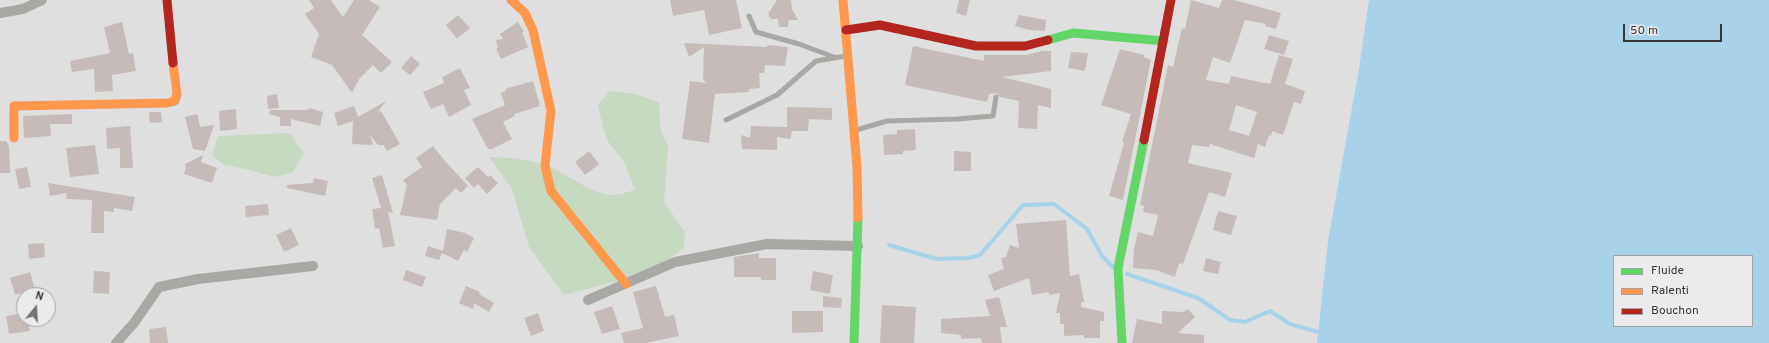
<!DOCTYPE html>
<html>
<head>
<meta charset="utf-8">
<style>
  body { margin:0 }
  #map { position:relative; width:1769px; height:343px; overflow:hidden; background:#dfdfe0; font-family:Overpass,sans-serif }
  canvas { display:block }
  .legend { position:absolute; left:1613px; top:255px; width:140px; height:72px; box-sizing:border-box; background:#ebebee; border:1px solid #a3a3a5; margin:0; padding:5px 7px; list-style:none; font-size:12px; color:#373738 }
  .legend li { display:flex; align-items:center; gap:8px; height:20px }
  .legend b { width:20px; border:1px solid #a3a3a5 }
  .north { position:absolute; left:16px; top:287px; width:40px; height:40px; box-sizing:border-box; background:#ebebee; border:1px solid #a3a3a5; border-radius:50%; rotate:18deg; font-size:11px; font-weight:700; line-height:16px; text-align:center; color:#373738 }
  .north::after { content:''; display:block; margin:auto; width:14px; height:18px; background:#727273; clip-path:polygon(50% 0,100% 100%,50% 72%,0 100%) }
  .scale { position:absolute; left:1623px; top:24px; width:99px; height:18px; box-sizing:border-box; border:2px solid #373738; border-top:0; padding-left:5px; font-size:12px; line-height:14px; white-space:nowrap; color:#373738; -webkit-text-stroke:3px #ebebee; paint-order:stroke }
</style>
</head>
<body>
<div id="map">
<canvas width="1769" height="343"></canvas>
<ul class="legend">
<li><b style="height:5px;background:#63d668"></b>Fluide</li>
<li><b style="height:5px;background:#ff974d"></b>Ralenti</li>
<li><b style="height:5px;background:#b3261e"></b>Bouchon</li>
</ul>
<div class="north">N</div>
<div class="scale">50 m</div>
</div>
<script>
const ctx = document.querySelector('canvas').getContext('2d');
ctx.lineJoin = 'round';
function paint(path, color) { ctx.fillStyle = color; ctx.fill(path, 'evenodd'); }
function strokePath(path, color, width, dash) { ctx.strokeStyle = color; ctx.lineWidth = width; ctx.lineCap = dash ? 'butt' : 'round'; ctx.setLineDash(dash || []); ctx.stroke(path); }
const green = new Path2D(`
  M610,91L636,94L659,102L660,127L668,147L664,202L685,232L684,248L648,273L564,295L529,247L512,189L489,157C510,157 533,160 553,168C570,176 595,196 614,195C621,195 629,191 635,190L625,163L609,143L603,128L598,105Z
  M290,133L304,153L293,172L274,177L246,169L224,165L212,155L218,136Z`);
const water = new Path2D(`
  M1369,0H1769V343H1317L1328,241L1359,69ZM1614,256H1752V326H1614Z`);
const stream = new Path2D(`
  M889,245L937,259L968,258L980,255L1023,205L1054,204L1087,229L1102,256L1113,267
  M1127,274L1198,298L1230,320L1245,322L1270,311L1290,324L1318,332`);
const building = new Path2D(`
  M309,0H331L343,17L354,0H369L380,7L362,35L392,62L381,73L373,65L359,79L352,93L332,65L311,57L319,34L305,14L314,8Z
  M670,0H736L742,28L709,35L704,10L673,16Z
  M777,0H791L792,9L798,20H789L788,27H779L778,19H771L768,14Z
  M959,0H970L966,16L956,13Z
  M1191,0L1219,8L1222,0H1234L1281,13L1276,29L1265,26L1266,24L1245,20L1230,63L1213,57L1206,80L1229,84L1231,76L1270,84L1279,55L1293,59L1285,84L1305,91L1301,104L1294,102L1283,135L1272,131L1271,136L1269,135L1265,147L1258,144L1254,158L1210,144L1209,147L1192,145L1188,163L1232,173L1225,197L1209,192L1183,264L1179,263L1175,277L1156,270L1133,268L1134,249L1138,232L1153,236L1158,215L1143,212L1144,206L1140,205L1168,65L1173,67L1182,28L1185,29ZM1236,105L1257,112L1249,136L1229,130Z
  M458,15L470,28L457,39L446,25Z
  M1019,15L1046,20L1045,31L1029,30L1015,26Z
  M122,22L129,54L133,53L136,71L112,75L113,91L95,92L94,69L72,72L70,61L110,53L104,27Z
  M518,22L524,32H522L528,47L501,59L496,49L498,48L496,40L503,39L500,34Z
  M1269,35L1289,41L1284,55L1264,49Z
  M684,43L767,47V45L788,47L785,66L765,65L764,73H759L760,88L749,89V92L715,94L709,143L682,139L690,81L706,83L703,79L704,47L689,57Z
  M913,46L984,61V55H1025L1042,51H1051V71L1002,77L1051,89V108L1038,105L1037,129L1018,128L1019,101L1000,97L996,93L989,94L987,102L905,85Z
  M1120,49L1144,55V57L1151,60L1123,200L1109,196L1124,143L1122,142L1131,114L1101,105Z
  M1071,52L1088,53L1085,71L1068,68Z
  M411,56L420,64L410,75L401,68Z
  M460,68L470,88L464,90L471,105L449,117L443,104L431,109L423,92L444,83L442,77Z
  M533,81L540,106L514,114L515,116L503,122L512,139L492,149H488L472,119L505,105L501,93L506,91L505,89Z
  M277,94L279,108L268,109L267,96Z
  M386,101L378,112L381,111L400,144L387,151L384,145H378L370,135L373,145L352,144L353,121L338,126L334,113L354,106L358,117Z
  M787,107L832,108V120L809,119L808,131H792L790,139L777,137V150L742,149L741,135L750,138L751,126L787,127Z
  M309,108L323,112L320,126L291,119V126H280V117L269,114L270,110H308Z
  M236,109L237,129L220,131L219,111Z
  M149,112H161L162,122L150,123Z
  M72,114V124H50L51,136L24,138L23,116Z
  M197,114L200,127L214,125L205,151L193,149L185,117Z
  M130,126L133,168H120V148L107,149L106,128Z
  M915,129L916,150L903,151V154L884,155L883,135L897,134V130Z
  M0,141H6L9,146L10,173H0Z
  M95,145L99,174L70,177L66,148Z
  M433,146L445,161L468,186L461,193L456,188L440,204L437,220L400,215L407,185L403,180L422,167L416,158Z
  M589,151L599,164L585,175L575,162Z
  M954,151L971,152V171H954Z
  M203,155L201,162L217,168L212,183L184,174L186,167L185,164Z
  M27,167L31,187L19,189L15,169Z
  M478,167L488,177L490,175L498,183L487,194L478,184L474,188L465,178Z
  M382,175L393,213L388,212L395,246L383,248L379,228L375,229L372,209L381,208L372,178Z
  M314,178L328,181L325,196L287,188V185L313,183Z
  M48,183L135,197L132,211L114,208V212L104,211V233H91L92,200L66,199L67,193L50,196Z
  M268,204L269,215L246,217L245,206Z
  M1218,211L1237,216L1231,235L1213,230Z
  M1066,220L1070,276L1079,274L1084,302H1081V307L1104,312V321H1100V338H1084V335L1064,336V324H1060V313H1056L1060,293L1049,295V292L1032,295L1029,278L994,291L988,275L1004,269L1001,258L1006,257L1010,245L1019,248L1016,224Z
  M291,228L299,245L284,252L276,235Z
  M447,229L465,233L474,238L467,252L464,250L458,261L442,253L443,251L439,260L425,256L428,246L443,251Z
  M44,243L45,257L29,259L28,244Z
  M759,253V258H776V280H761V277H734V257Z
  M1206,258L1221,262L1218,274L1203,271Z
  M406,270L426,277L422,287L403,280Z
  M94,271L110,272L109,294L93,293Z
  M813,271L833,275L830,294L810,290Z
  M30,272L35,289L15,295L10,278Z
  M466,286L480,292L479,294L494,303L489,312L474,303L473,309L459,303Z
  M656,286L665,317L674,315L679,336L646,343H624L621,333L643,328L633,292Z
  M823,296L842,298L841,308L823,307Z
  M999,297L1007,327H1000L1002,343H982L981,338L961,339V335L941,333V319L990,316L985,300Z
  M882,305L916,307L914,343H880Z
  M612,306L620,329L602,334L594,312Z
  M1188,309L1195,317L1178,333L1204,335V343H1132L1137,319L1162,324V311L1184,312Z
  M792,311H823V332L792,333Z
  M24,313V319H27L30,331L9,334L6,316Z
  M538,313L544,331L531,336L524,318Z
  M166,327L168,343H150L149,329Z`);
const lane = new Path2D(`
  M749,16L756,32L799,44L834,57
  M726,120L777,95L816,61L846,56
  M856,130L887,121L957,119L993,116L996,97`);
const street = new Path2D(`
  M0,13L23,9L42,0
  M588,300L675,262L767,244L858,246
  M116,343L134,323L159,287L198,279L313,266`);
const fast = new Path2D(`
  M1048,40L1073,33L1164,41
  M854,343L858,218
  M1122,343L1118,268L1144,140`);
const slow = new Path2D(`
  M511,0L525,13L533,30L551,111L545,166L551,191L626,284
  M843,0L857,167L858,218
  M14,138V106L167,103L175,101L177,94L173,63`);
const jam = new Path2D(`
  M167,0L173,63
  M846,30L880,25L976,46H1025L1048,40
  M1144,140L1171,0`);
paint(green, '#c6d9c1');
paint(water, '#a8d2e8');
strokePath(stream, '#a8d2e8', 4);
paint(building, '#c6bbb9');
strokePath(lane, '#aaa8a4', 5);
strokePath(street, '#aaa8a4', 10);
strokePath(fast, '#63d668', 9);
strokePath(slow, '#ff974d', 9);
strokePath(jam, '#b3261e', 9);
</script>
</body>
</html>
